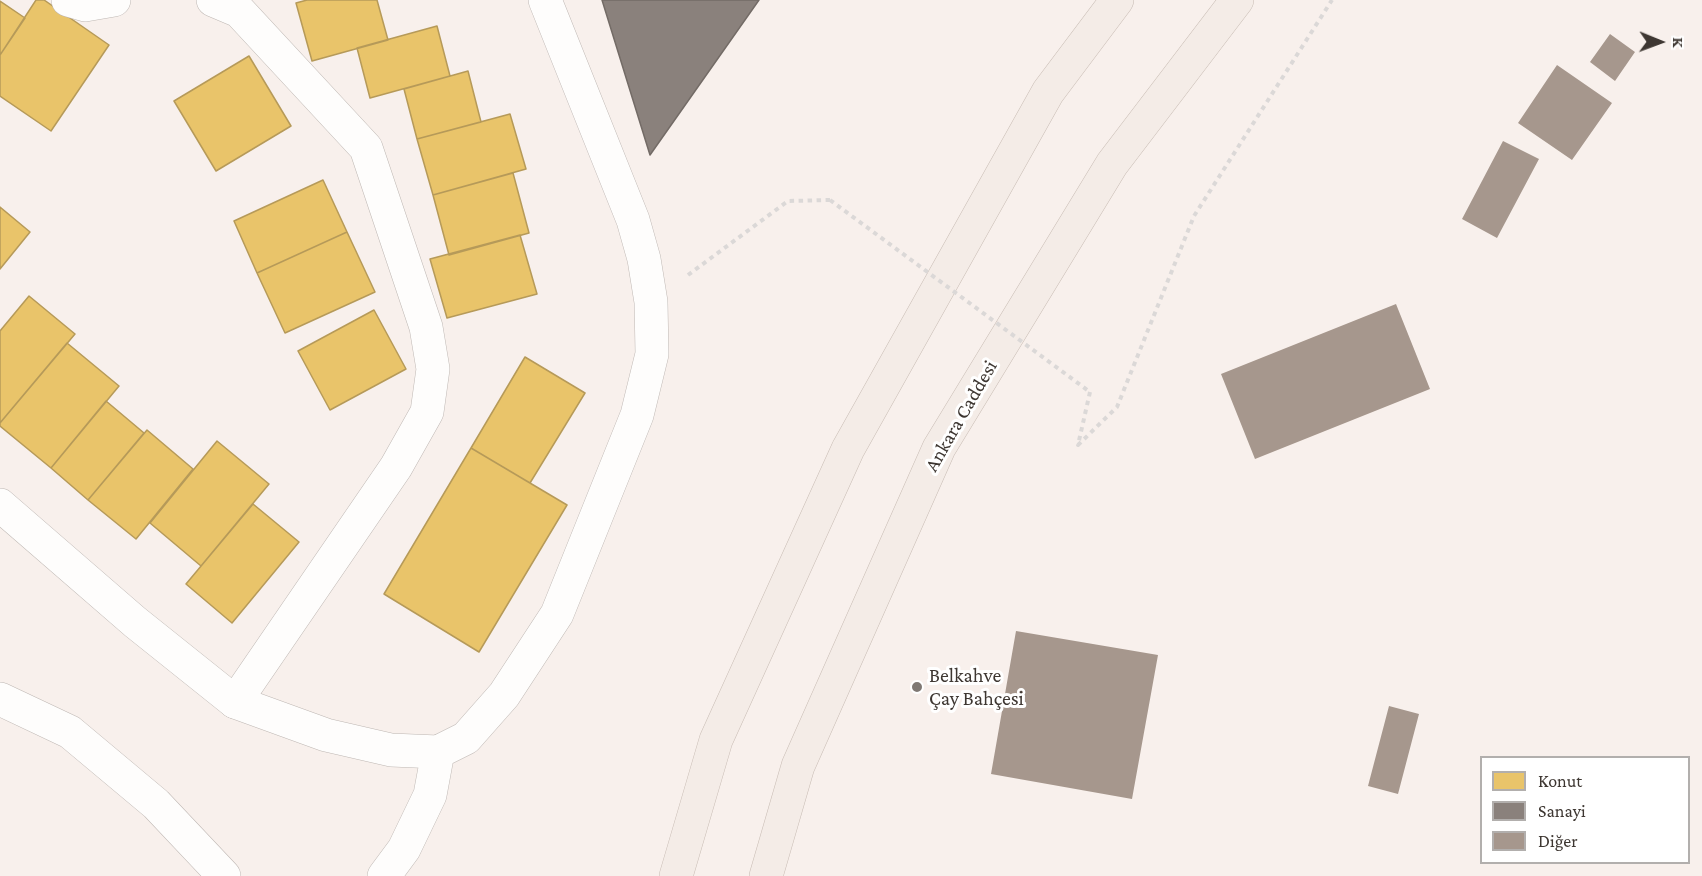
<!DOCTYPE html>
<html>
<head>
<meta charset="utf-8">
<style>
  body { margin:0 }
  #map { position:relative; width:1702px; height:876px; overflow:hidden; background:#f8f0ec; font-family:"Crimson Pro",serif }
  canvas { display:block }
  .legend { position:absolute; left:1480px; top:756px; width:210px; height:108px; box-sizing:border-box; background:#fff; border:2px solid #b2afad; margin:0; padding:8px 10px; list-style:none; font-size:18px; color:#3e3732 }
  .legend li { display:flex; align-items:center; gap:12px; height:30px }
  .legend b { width:30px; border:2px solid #b2afad }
  .north { position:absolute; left:1630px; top:12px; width:60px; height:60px; -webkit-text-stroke:4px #fff; paint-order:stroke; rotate:91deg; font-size:16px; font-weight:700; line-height:24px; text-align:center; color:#3e3732 }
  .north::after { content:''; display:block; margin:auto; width:21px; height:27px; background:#3e3732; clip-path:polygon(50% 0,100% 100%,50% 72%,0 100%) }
</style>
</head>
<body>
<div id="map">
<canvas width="1702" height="876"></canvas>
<ul class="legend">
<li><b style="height:16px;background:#e9c46a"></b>Konut</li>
<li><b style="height:16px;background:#8a817c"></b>Sanayi</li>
<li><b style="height:16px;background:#a6978d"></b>Diğer</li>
</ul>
<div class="north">K</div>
</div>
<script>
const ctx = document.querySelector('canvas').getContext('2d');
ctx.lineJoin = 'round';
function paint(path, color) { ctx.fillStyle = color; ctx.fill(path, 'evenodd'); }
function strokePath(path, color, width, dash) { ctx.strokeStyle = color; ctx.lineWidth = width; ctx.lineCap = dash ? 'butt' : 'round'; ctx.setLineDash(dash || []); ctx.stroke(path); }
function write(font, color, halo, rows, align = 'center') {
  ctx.font = font + ' "Crimson Pro",serif'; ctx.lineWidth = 6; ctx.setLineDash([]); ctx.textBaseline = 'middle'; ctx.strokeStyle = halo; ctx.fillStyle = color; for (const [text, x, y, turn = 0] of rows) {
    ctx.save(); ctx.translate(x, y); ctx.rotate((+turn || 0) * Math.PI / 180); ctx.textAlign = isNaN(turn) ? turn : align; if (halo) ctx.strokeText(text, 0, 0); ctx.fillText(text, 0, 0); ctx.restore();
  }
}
const homes = new Path2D(`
  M36,0H44L109,45L51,131L0,96V55Z
  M307,0H377L388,40L312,61L296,3Z
  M0,1L25,18L0,55Z
  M437,26L450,76L370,98L357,48Z
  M249,56L291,126L216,171L174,101Z
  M468,71L481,122L417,139L404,89Z
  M510,114L526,169L433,195L417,139Z
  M513,173L529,233L449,255L433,195Z
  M323,180L347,232L257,273L234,221Z
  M0,207L30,232L0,269Z
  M347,232L375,292L285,333L257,273Z
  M520,235L537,294L447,318L430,259Z
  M29,296L75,334L0,423V331Z
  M374,310L406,369L330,410L298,351Z
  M67,343L119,386L51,468L0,426V423Z
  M525,357L585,393L530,483L471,448Z
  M106,401L144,433L88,500L51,468Z
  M147,430L193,469L136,539L88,500Z
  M217,441L269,484L201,566L150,523Z
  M471,448L567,505L479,652L384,594Z
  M253,504L299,542L232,623L186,584Z`);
const industry = new Path2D(`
  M602,0H759L650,155Z`);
const building = new Path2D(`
  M1610,34L1635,52L1615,81L1590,62Z
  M1557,65L1612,103L1572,160L1518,123Z
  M1503,141L1539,159L1497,238L1462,219Z
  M1396,304L1430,389L1255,459L1221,374Z
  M1016,631L1158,655L1132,799L991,774Z
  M1389,706L1419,714L1398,794L1368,786Z`);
const path = new Path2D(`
  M688,275L788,201L830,200
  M1090,392L1078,445L1117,407L1194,216L1332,0`);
const minor = new Path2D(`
  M68,0L85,5L114,0
  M213,0L239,11L366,148L426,327L433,369L427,412L396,467L235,702L326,735L391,750L438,752L466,738L504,695L557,614L637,415L652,354L651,302L644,259L633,220L545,0
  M0,699L70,732L156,804L224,876
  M384,876L404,849L430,795L438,752`);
const tertiary = new Path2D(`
  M0,505L135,622L235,702`);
const trunk = new Path2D(`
  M676,876L716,740L848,449L1048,92L1117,0
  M766,876L798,766L939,448L1112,164L1237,0`);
const pathBridge = new Path2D(`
  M830,200L1090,392`);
const markers = [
  [917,687,6,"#7f7873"]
];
const streetNames = [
  ["Ankara Caddesi",961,416,-60]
];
const poiNames = [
  ["Belkahve",929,676],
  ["Çay Bahçesi",929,699]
];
paint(homes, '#e9c46a');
strokePath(homes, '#b69a59', 1.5);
paint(industry, '#8a817c');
strokePath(industry, '#736b66', 1.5);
paint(building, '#a6978d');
strokePath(minor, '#beb7b3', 34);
strokePath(tertiary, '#beb7b3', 34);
strokePath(trunk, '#c8bcb4', 34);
strokePath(path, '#dbd8d7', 4, [4.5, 4.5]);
strokePath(minor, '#fefdfc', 33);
strokePath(tertiary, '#fefdfc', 33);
strokePath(trunk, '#f4ece7', 33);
strokePath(pathBridge, '#dbd8d7', 4, [4.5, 4.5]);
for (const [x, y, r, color] of markers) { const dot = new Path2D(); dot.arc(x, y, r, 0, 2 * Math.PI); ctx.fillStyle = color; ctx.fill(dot); strokePath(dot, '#fff', 2); }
write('20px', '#3e3732', '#fff', streetNames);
write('20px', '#3e3732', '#fff', poiNames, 'left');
</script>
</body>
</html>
